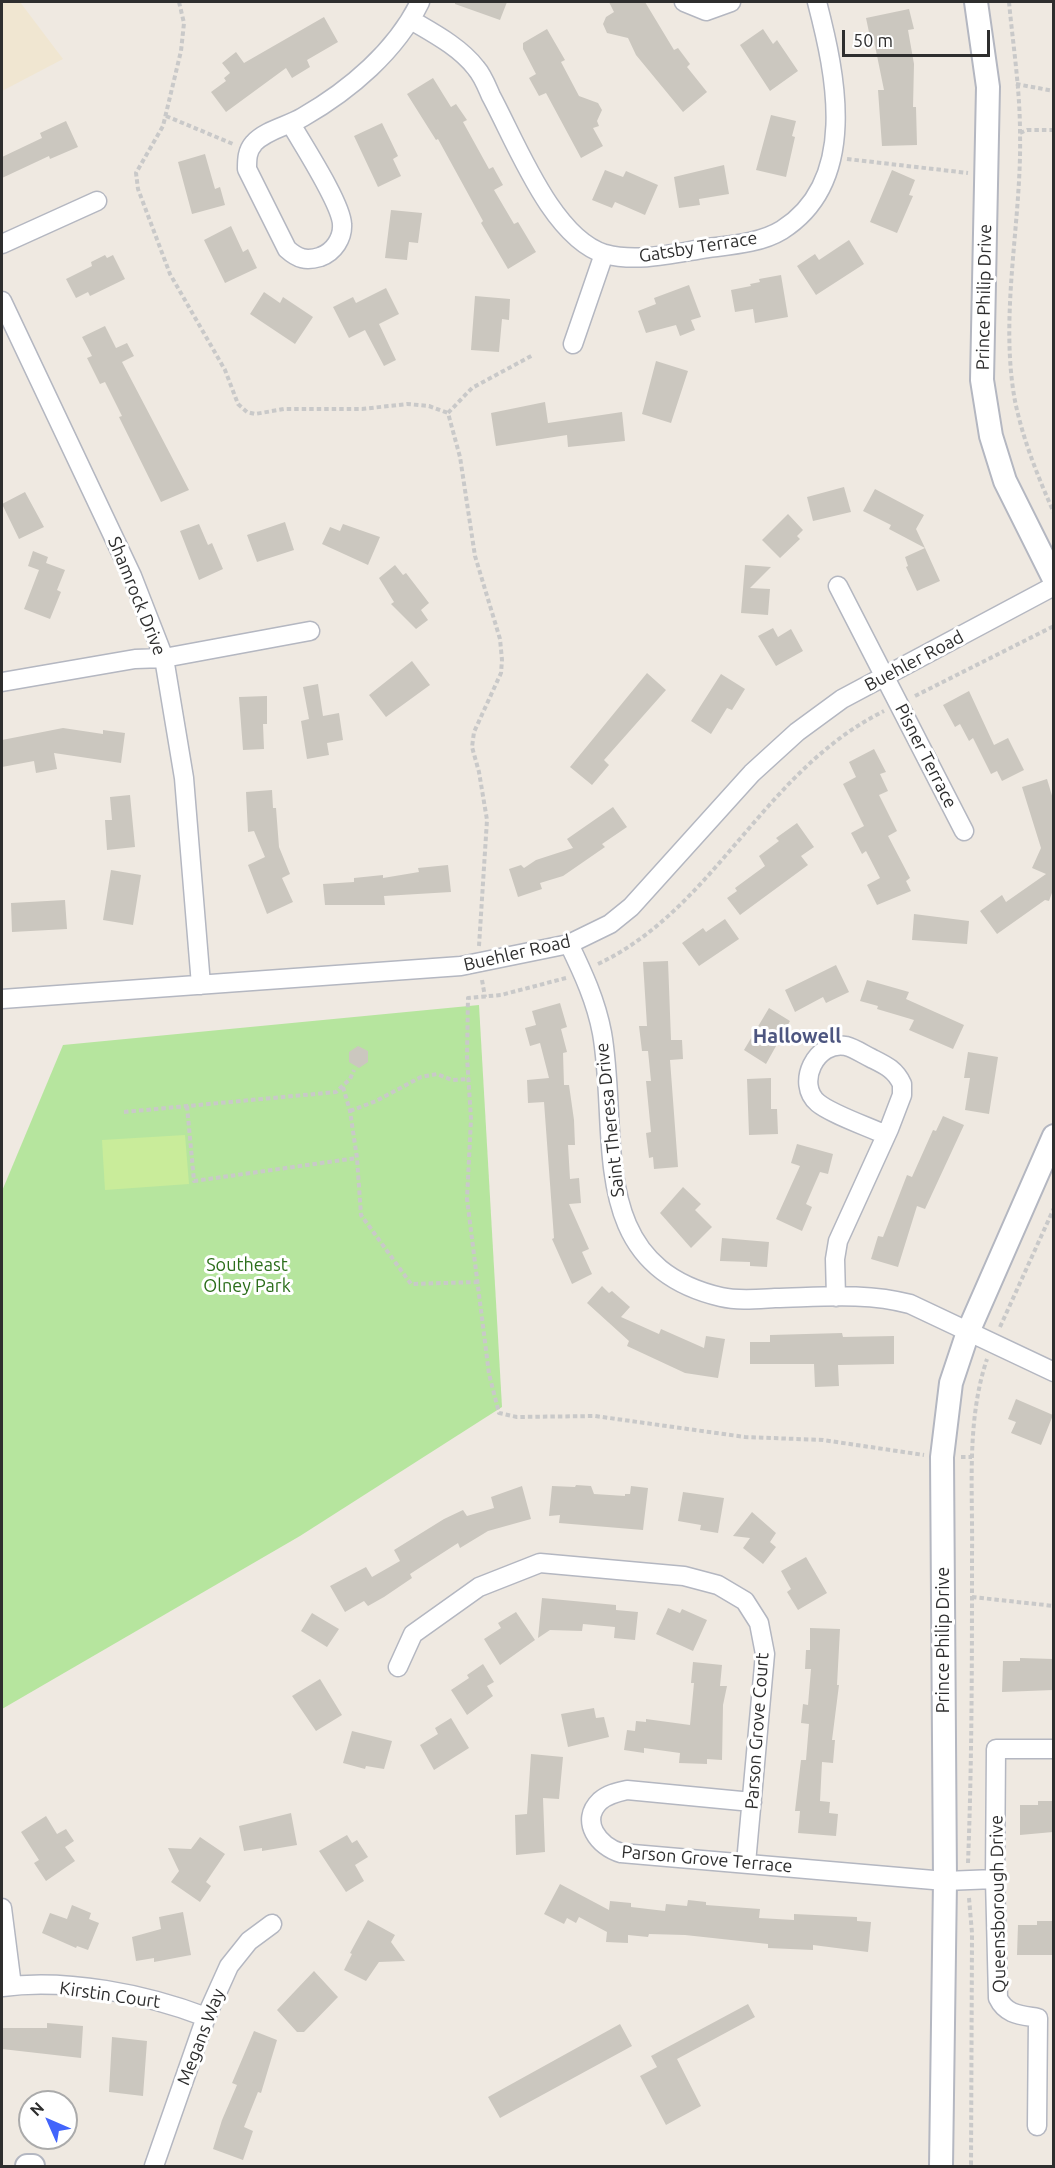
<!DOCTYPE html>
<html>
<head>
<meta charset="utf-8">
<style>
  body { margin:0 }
  #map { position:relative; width:1055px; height:2168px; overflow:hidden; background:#efe9e1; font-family:Ubuntu,sans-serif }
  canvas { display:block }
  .frame { position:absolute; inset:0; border:3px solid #2e2e2e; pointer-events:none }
  .north { position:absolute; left:18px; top:2090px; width:60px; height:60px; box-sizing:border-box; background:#fff; border:2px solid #ababab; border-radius:50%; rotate:315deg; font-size:16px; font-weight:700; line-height:24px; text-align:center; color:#2e2e2e }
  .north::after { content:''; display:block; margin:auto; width:21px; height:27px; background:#4264fb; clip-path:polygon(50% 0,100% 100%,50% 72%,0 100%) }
  .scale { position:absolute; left:842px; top:30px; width:148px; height:27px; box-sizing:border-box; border:3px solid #2e2e2e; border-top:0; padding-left:8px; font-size:18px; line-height:21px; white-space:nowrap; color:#2e2e2e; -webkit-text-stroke:4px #fff; paint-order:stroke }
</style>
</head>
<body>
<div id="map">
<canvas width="1055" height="2168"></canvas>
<div class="frame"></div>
<div class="north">N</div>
<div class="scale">50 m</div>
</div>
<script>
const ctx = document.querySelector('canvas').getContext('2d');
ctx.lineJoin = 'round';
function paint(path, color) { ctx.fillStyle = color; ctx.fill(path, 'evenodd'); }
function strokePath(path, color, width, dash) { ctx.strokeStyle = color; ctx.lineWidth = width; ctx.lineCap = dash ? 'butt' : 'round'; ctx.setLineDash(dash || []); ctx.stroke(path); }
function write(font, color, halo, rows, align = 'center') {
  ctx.font = font + ' Ubuntu,sans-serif'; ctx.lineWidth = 6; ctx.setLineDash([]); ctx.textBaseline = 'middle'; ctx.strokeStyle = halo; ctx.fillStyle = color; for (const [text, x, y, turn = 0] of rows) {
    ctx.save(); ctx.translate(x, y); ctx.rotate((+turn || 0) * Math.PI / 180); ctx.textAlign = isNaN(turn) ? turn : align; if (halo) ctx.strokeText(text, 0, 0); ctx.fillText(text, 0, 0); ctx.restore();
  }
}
const education = new Path2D(`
  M2,2H20L63,59L2,91Z`);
const green = new Path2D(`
  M479,1005L502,1407L300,1536L2,1709V1191L63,1045Z`);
const pitch = new Path2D(`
  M185,1135L189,1184L105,1190L102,1140Z`);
const building = new Path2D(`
  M455,2H507L500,20L455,4Z
  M609,2H645L674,50L678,48L690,64L687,67L707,92L683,112L636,55L628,38L607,33L603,24L606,17L614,12Z
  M909,9L914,29L908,30L914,64L913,107H916L917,145L882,146L878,90H884L873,36L870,37L866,18Z
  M324,17L338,42L307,60L310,67L292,78L286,68L226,112L211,92L226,81L224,78L230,73L222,63L236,52L244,63Z
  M547,29L565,60L561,62L579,96L598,103L602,110L597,121L599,126L593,128L603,146L581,158L546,93L539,96L529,78L536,74L523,49V43Z
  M763,29L773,44L777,40L798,71L770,91L740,45Z
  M433,78L451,107L456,104L467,120L463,122L489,169L493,167L503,185L494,190L514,224L518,222L536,252L508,269L481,223L483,221L438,139L436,140L407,94Z
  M771,115L796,121L792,136L795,137L786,177L756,170Z
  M66,121L78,147L50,159L49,156L2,178V157L42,138L40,133Z
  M382,123L398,156L393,159L401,176L378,187L354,136Z
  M205,154L215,189L220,187L225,205L192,214L178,162Z
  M724,165L729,194L699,199L700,205L679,208L674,177Z
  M605,170L623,177L626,171L658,185L645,215L615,202L612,208L592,200Z
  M892,170L915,180L909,195L913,196L897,233L870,222Z
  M391,210L422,213L418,243L409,242L407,260L385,258Z
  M231,226L243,252L248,249L257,268L225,283L204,240Z
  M849,240L864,264L816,295L797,266L815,254L819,260Z
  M105,255L107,258L113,255L125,279L90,296L88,292L76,298L66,279L92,266L91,262Z
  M781,275L788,317L755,323L753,309L735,312L731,290L751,286L750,284L760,282L759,279Z
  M689,285L701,317L691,320L695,330L680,336L676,325L646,333L638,311L656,304L654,298Z
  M386,288L399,314L379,324L396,360L384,366L365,330L349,338L333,307L353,297L356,303Z
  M264,292L280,303L283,297L313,317L295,344L250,314Z
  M475,296L510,299L509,320L502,319L499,352L471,350Z
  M105,326L116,348L127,343L134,356L122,362L189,490L161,502L119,417L122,416L105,382L100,384L87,358L92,356L82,337Z
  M656,361L688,371L671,423L642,414Z
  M545,402L548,423L622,412L625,441L568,447L567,435L496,446L491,413Z
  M844,487L851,512L813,521L807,497Z
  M875,489L924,515L916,529L925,548L889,529L891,525L863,511Z
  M25,492L44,527L19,539L2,504Z
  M788,514L803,530L797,536L800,539L780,558L762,540Z
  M285,522L294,550L257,562L247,535Z
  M199,524L208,545L212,543L223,569L199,580L180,531Z
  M343,524L380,537L368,565L322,544L330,527L340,531Z
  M925,548L940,581L917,591L906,567L908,566L905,557Z
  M33,551L48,557L46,563L65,570L57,590L61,592L50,619L24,609L39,570L28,566Z
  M395,565L403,575L406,573L429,603L421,610L428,620L416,629L391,604L394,602L379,578Z
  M745,565L771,567L750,588L770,589L768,615L741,613Z
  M773,628L778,637L791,629L803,651L776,666L758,636Z
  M412,661L430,685L386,717L369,695Z
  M647,673L666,690L604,760L609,765L592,785L570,767Z
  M721,674L745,689L732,710L727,708L711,734L691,721Z
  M318,684L323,716L339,713L343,740L327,743L329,755L307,759L301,721L309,719L303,687Z
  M969,691L994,745L1008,738L1024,770L1002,781L997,771L991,774L973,738L969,741L960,724L955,727L943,705Z
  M267,696V724H263L264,749L243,750L239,697Z
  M63,728L103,734V730L125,733L121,763L54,753L57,769L36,773L34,761L2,767V740Z
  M874,749L886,772L880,774L888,791L879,795L897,831L888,836L910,878L906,881L911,891L877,905L867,885L880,878L866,851L862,854L851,833L864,826L843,784L856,777L849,762Z
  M1047,779L1053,799V890L1049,901L1045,900L997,934L980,911L1002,895L1006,902L1046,874L1032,868L1041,848L1022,787Z
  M272,790L273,808H276L279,847L290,874L282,878L293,902L267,914L248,865L265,857L254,831L248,832L246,792Z
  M130,795L135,847L107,850L105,820H112L110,797Z
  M613,807L627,827L602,844L605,847L563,876L540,883L542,889L518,897L509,869L521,865L524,868L536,860L573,848L567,839Z
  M797,823L814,847L801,856L808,865L740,915L727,898L737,891L735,888L765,866L759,856L779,841L776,838Z
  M448,865L451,892L384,896L385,905H325L323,884L354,882V878L383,875V878L419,872L418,868Z
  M111,870L141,875L133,925L103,920Z
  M65,900L67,929L12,932L11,903Z
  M914,914L969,921L967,944L912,940Z
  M725,919L739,939L699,966L682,943L703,928L706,932Z
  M668,961L671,1040H682L683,1059L670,1060L678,1167L654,1169L653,1157L649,1158L646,1133L651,1132L646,1081H651L648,1051H642L639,1026H647L643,962Z
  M836,965L849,992L826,1003L823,997L795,1012L785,990Z
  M867,980L909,992L906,999L964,1025L953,1049L909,1030L914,1020L877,1009L878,1006L860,1001Z
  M560,1003L567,1027L561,1029L567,1052L563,1053L564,1085H569L574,1120L575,1145H568L570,1179L579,1178L581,1203L569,1204L589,1249L582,1252L592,1274L572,1284L552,1239L554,1238L544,1102L528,1103L527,1080L549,1078L540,1043L530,1046L525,1028L536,1025L532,1011Z
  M769,1008L790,1021L766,1064L744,1050Z
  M358,1046L368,1051V1062L359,1068L349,1062V1052Z
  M968,1052L998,1057L989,1114L965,1110L970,1078H964Z
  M771,1078V1109H777L778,1134L749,1135L747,1079Z
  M943,1116L964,1125L925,1209L917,1206L898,1267L871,1259L878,1236L883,1237L907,1175L912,1177L933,1130L936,1131Z
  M797,1144L833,1154L828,1174L820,1172L806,1204L812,1207L802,1231L776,1219L800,1166L791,1163Z
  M683,1187L701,1204L695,1210L712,1227L691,1248L660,1213Z
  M722,1238L769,1242L767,1267L750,1266V1262L720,1261Z
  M602,1286L609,1293L612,1291L630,1307L621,1317L659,1334L661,1329L704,1348L706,1336L725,1339L718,1378L685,1373L627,1346L629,1341L587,1303Z
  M842,1333L843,1337L894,1336V1364L838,1365L839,1386L815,1387L814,1364H750V1342H770V1335Z
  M1016,1399L1053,1415L1041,1445L1011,1433L1016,1422L1008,1419Z
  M576,1485L591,1486L594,1494L625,1496V1494H630L631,1486L648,1488L643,1530L559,1523L560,1515L549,1516L552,1486L575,1487Z
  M522,1486L531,1519L488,1531L460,1548L458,1543L410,1574L412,1578L384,1597L368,1606L364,1601L345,1612L330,1586L366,1567L372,1577L400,1561L394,1550L444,1519L463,1510L467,1516L494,1508L491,1497Z
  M683,1492L724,1498L718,1533L700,1530L701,1525L678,1521Z
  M752,1512L776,1533L770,1542L776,1547L763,1564L743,1548L750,1538L733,1536Z
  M806,1557L827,1593L798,1610L787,1592L791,1589L781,1571Z
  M542,1598L616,1605V1610L638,1612L635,1640L614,1638L615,1627L583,1624L582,1631L550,1630L538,1638Z
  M668,1608L680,1613L682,1609L707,1620L693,1651L656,1634Z
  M516,1612L535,1640L500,1665L484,1639L501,1628L498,1623Z
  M312,1613L339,1629L327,1647L301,1631Z
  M810,1628L840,1629L837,1685H839L832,1740H835L833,1763L822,1762L820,1801L830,1802L829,1813L838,1814L836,1836L798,1833L800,1811H795L801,1760H806L809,1724L801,1723L803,1704L808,1705L811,1669H805L806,1650H810Z
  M1020,1658L1053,1659V1690L1002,1692L1003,1661H1020Z
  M693,1662L722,1665L720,1686H727L723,1705L722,1760L707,1759V1764L679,1763L680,1753L644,1748V1753L624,1750L627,1730L635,1731L636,1721L646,1722V1719L690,1725L694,1683H691Z
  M483,1664L494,1682L487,1686L493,1696L467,1715L451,1690L469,1678L467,1675Z
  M320,1679L342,1715L316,1731L292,1696Z
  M594,1708L596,1718L604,1717L609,1737L568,1747L561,1714Z
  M451,1718L469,1748L434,1770L420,1745L438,1734L435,1728Z
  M352,1731L392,1741L384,1769L366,1766L365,1769L343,1763Z
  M531,1754L563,1757L559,1799L543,1798L545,1852L516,1855L515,1815L527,1814Z
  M1038,1801H1053V1832L1020,1835V1805H1038Z
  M291,1813L297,1845L262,1851V1848L244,1851L239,1826Z
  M46,1816L57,1834L66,1829L74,1841L65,1847L75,1861L46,1881L34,1863L39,1860L21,1832Z
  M347,1835L352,1843L357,1840L368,1857L355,1865L364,1881L346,1892L319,1851Z
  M200,1837L225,1854L206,1882L211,1886L200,1902L171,1882L179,1871L168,1848L191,1849Z
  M560,1884L609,1910L610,1901L631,1903V1907L665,1911L666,1904L687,1906L688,1900L706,1902V1905L760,1909L759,1918L794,1920V1914L857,1917V1921L871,1922L868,1952L813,1945V1950L768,1948V1944L685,1935L649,1934L648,1937L628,1935V1943L606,1942L607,1932L579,1917L576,1923L567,1918L564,1924L544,1914Z
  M72,1905L91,1913L89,1919L99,1923L88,1950L77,1946L76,1948L42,1933L50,1913L67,1919Z
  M183,1912L191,1955L154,1962V1958L136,1961L132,1937L161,1929L159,1917Z
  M368,1920L395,1935L391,1942L405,1961L379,1962L366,1981L344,1970L352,1954L350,1953Z
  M1037,1921H1052L1053,1955H1017L1018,1925H1037Z
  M314,1971L338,1997L304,2032H297L277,2010Z
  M748,2004L755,2017L677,2059L701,2106L666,2125L640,2076L657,2067L651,2056Z
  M47,2023L83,2026L81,2058L2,2049V2028H47Z
  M620,2024L632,2046L500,2118L488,2097Z
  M254,2031L277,2040L261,2093L258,2092L244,2127L253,2131L243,2160L213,2149L222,2120L237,2085L232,2083Z
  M112,2037L147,2041L143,2096L109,2092Z`);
const path = new Path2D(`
  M179,2L184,23L181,51L163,126L136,173L138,189L170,274L225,370L238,404L247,412L255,414L284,409H362L407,404L429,406L448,413
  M1009,2C1013,45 1020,89 1020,133C1022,220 999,315 1015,401C1023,440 1038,477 1054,513
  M1016,84L1054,91
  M166,116L233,144
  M1020,133L1027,130H1054
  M847,159L968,173
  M915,696L1054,626
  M479,946L487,820L479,772L472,747L474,732L501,673L502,660L500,639L475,556L460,457L448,413L472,388L533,355
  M598,964C716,908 763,771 884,711
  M566,978L501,995L468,998L467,1057L471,1119L467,1199L489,1374L499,1413L517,1417L595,1416L745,1437L823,1440L924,1455
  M482,980L485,997
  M343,1087L350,1111L357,1158L361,1215L411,1284L478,1282
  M187,1106L194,1181L357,1158
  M350,1111L376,1101L421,1077L437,1074L452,1080L469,1079
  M124,1112L336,1092L350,1079L354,1070
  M1000,1327L1054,1208
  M961,1457H972
  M972,1597L1054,1606
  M968,1863C972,1760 972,1657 972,1554C973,1490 966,1421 987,1359
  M969,1898L972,1933L971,2166`);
const minor = new Path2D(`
  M684,2L706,11L731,2
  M411,20C433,33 460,47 476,68C483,76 487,87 491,96C516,142 552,238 605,254C638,263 675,253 708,248C732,245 761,243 782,230C859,181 836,75 817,2
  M291,124C303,145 341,203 342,224C343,238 334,252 320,257C306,261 298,259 287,249L247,169C247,159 247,151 254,143C266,130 288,126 303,117C350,90 396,51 420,2
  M2,244L97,201
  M2,301L132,576L164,658L184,778L201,985
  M573,344L604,254
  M838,586L964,831
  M2,682L135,659L164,658L310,631
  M569,944C583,973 596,1001 602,1033C620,1135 584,1265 721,1297C738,1301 757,1299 775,1298C820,1297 866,1292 910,1304L1054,1372
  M2,999L461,966L569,944L610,924L631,907L752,773L797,732L842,699L1054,586
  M836,1297L835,1259L838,1241L889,1129L902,1095V1084C895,1069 885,1065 871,1058C863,1054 854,1048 846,1046C816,1040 795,1084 818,1103C831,1114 869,1127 886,1135
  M398,1667L413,1634L479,1587L540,1563L684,1576L718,1585L745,1601L759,1623L765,1654L746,1863
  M752,1802L627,1790C618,1792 608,1794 600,1801C579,1821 599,1847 621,1853L945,1881L995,1879
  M2,1908L12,1986
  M2,1987C66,1978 146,1994 206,2017
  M1037,2126L1038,2018C1021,2015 1006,2015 998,1998L995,1879L996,1749H1054
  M154,2166L206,2017L229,1966L249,1941L272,1924`);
const tertiary = new Path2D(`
  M976,2L988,87L982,380L991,436L1005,481L1054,579
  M27,2166H33
  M941,2166L945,1881L942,1457L951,1383L968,1332L1054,1136`);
const streetNames = [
  ["Gatsby Terrace",698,247,-9],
  ["Prince Philip Drive",984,297,-89],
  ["Shamrock Drive",137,596,68],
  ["Buehler Road",914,661,-28],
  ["Pisner Terrace",926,756,63],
  ["Buehler Road",517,953,-13],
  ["Saint Theresa Drive",610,1120,-96],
  ["Prince Philip Drive",943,1640,-90],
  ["Parson Grove Court",757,1731,-86],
  ["Parson Grove Terrace",707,1859,5],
  ["Queensborough Drive",998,1904,-91],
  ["Kirstin Court",110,1995,8],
  ["Megans Way",201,2037,-69]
];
const parkNames = [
  ["Southeast",247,1265],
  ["Olney Park",247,1286]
];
const neighbourhoodNames = [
  ["Hallowell",797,1036]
];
paint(education, '#f0e6d1');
paint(green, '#b6e59e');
paint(pitch, '#c9ec9a');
paint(building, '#cbc7bf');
strokePath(minor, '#b4b7c1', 21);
strokePath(tertiary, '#b4b7c1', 26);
strokePath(path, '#c9c9c9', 4, [4.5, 3]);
strokePath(minor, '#fff', 18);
strokePath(tertiary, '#fff', 22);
write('18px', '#2e2e2e', '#fff', streetNames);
write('18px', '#2c6e1b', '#fff', parkNames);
write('bold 20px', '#4d5680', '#fff', neighbourhoodNames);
</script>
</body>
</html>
